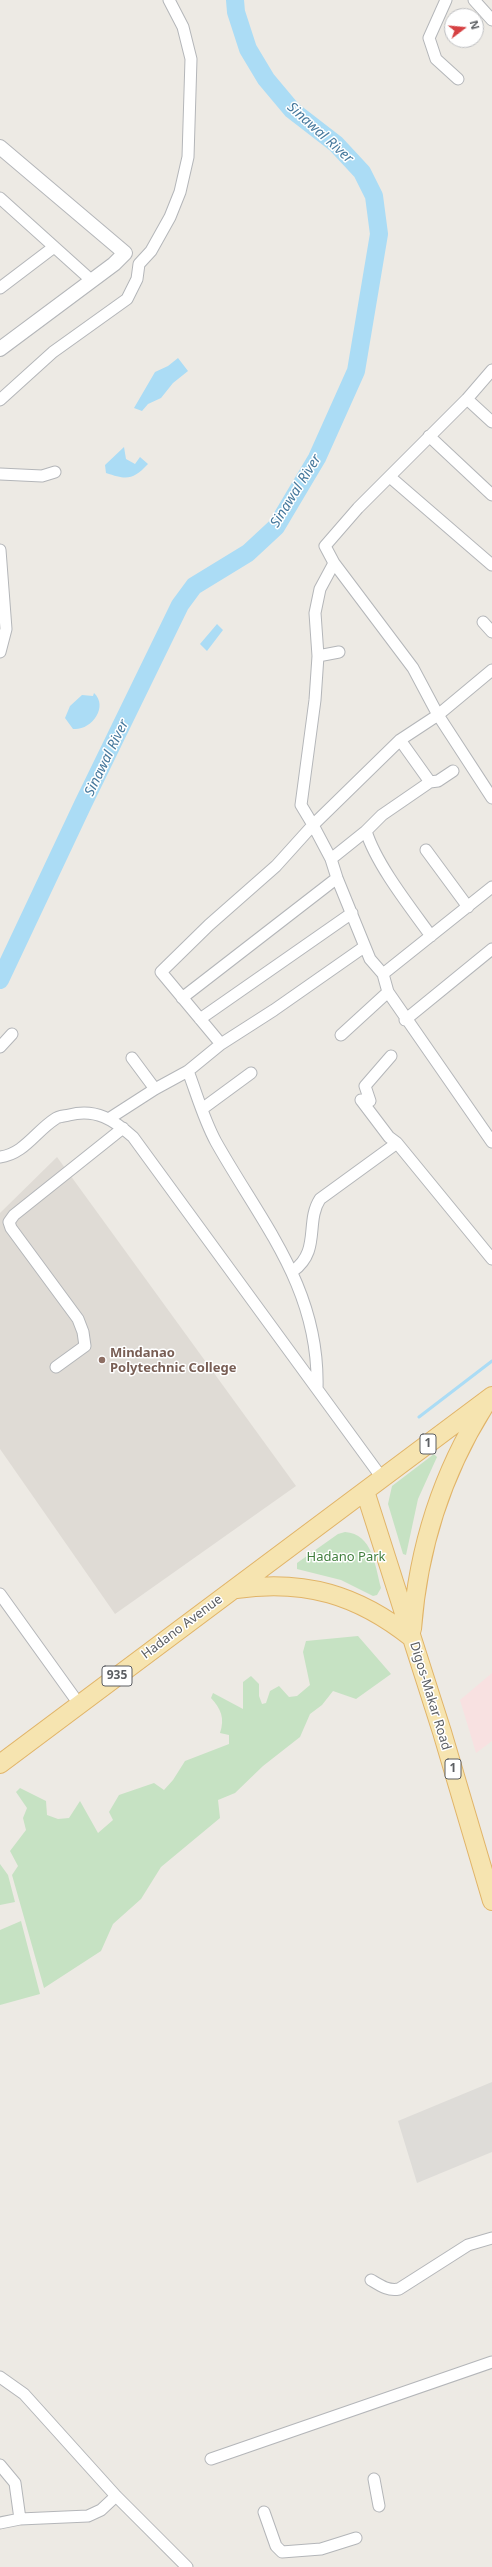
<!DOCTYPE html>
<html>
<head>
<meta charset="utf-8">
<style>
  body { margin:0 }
  #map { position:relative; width:492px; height:2567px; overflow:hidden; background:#edeae4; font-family:"Noto Sans",sans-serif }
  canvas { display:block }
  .north { position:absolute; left:444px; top:8px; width:40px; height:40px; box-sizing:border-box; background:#fff; border:1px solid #bebfc1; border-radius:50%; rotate:74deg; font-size:11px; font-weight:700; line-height:16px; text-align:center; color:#5c5f63 }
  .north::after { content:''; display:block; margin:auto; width:14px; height:18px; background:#d64143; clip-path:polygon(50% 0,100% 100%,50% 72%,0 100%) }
</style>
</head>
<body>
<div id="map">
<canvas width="492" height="2567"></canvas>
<div class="north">N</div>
</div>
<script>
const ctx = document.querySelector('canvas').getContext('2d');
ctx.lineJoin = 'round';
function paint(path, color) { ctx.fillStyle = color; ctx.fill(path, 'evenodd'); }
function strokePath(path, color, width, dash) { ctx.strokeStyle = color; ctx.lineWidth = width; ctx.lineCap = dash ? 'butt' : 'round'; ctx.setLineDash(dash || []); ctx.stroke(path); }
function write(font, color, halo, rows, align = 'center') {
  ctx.font = font + ' "Noto Sans",sans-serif'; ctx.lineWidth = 3; ctx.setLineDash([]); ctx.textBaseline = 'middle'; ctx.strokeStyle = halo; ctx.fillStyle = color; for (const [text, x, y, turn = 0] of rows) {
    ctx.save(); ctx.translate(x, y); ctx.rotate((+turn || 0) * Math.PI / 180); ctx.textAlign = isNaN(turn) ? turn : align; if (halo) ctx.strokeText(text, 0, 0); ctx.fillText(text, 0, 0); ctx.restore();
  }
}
const industrial = new Path2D(`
  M492,2082V2152L417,2183L398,2121Z`);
const education = new Path2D(`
  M57,1157L296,1486L115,1614L0,1449V1213Z`);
const medical = new Path2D(`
  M492,1673V1741L476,1753L460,1700Z`);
const green = new Path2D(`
  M434,1454L437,1457L418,1499L406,1555L403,1554L388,1504L392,1486Z
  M345,1532C373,1534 375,1566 381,1588L377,1595L373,1596L341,1580L297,1569V1563L338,1534Z
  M358,1636L391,1674L356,1699L333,1691L322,1705L310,1714L300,1737L263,1766L235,1793L218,1800L220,1818L161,1867L141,1899L113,1924L101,1951L44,1988L12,1875L18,1866L10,1851L26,1830L23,1818L27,1808L16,1792L20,1788L46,1801L47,1815L58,1819L69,1818L80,1801L98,1833L113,1820L109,1812L119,1795L154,1783L164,1790L173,1780L185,1761L229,1744V1735L220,1733C225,1718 221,1709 211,1698L213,1693L243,1709V1682L251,1676L259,1684V1696L262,1704L266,1703L270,1691L279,1686L289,1697L297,1696L310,1685L303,1652L306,1641Z
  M0,1864L8,1875L15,1902L0,1905Z
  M21,1921L40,1994L0,2005V1930Z`);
const water = new Path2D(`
  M178,358L188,371L173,383L161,398L148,404L142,411L134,408L155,372L168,366Z
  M124,447L126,459L135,464L140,457L148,464C133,480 127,480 106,473L105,465Z
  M217,624L223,630L207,651L200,644Z
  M94,693C109,707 91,731 73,729L65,718L70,706L82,695L93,696Z`);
const stream = new Path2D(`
  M419,1417L492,1361`);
const river = new Path2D(`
  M0,980L83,804L180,605L194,586L248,553L276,527L317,458L356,371L379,234L374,196L362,172L336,144L292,110L266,79L248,49L236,12L235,0`);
const minor = new Path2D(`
  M446,0L429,38L436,59L458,79
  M474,0L492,20
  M0,198L91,280
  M0,288L54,247
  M492,370L467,399L358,508L325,546L334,563L413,668L438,715L492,798
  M467,399L492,422
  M0,400L53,352L127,299L137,279L139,264L151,251L170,217L180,192L188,157L191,59L183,27L169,0
  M429,436L492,495
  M0,474L42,476L55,472
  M390,477L492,565
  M0,550L6,629L0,652
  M483,622L492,632
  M318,656L339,652
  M492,670L438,715L400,740L313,825L331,859L337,878L370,959L383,974L388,992L492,1142
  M400,740L430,782L382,815L366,831C376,864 410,907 431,936
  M430,782L438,781L453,771
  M426,850L468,907
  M331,859L366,831
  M383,974L492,887
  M182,998L337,878
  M200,1019L352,913
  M405,1020L492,949
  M341,1035L388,992
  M221,1044L161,972L209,925L276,866L313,825L301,805L315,700L318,656L315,613L320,589L334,563
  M0,1047L12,1034
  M132,1058L155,1089
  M188,1071C197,1095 204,1120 216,1142C262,1224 320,1288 317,1389
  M361,1100L370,1101L365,1086L391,1056
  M361,1100L389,1137L397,1143
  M202,1109L251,1073
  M110,1118L155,1089L188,1071L221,1044L274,1010L364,947
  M0,1157C24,1154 36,1131 55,1119C58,1116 65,1116 69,1115C96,1108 114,1120 133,1137L382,1478
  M293,1271C321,1251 305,1222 320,1199L397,1143L492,1259
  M56,1367L85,1346L83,1332L78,1319L11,1228L9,1222L14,1215L123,1128
  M0,1594L79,1704
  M371,2280C381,2286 388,2291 399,2289L468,2245L492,2238
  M0,2377L24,2394L116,2496L187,2567
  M211,2459L492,2362
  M0,2465L15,2483L20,2519
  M374,2479L379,2506
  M264,2512L276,2546L282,2552L321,2549L356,2538
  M0,2523L20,2519L88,2516L101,2510L116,2496`);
const tertiary = new Path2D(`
  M0,147L125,253L114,264L0,349`);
const primary = new Path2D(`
  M365,1491L442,1732L492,1901
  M236,1589C305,1579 358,1595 412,1638
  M412,1629C418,1549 442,1473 485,1405
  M0,1764L492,1396`);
const markers = [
  [102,1360,4,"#8d6e63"]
];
const shields = [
  [428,1444,16],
  [117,1676,30],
  [453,1769,16]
];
const shieldNames = [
  ["1",428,1444],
  ["935",117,1676],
  ["1",453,1769]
];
const educationNames = [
  ["Mindanao",110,1353],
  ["Polytechnic College",110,1368]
];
const parkNames = [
  ["Hadano Park",346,1557]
];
const streetNames = [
  ["Hadano Avenue",182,1627,-37],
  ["Digos-Makar Road",430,1696,73]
];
const waterNames = [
  ["Sinawal River",320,133,42],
  ["Sinawal River",296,491,-58],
  ["Sinawal River",107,758,-64]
];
paint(industrial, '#dedcd8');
paint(education, '#dfdbd5');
paint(medical, '#f8e1e1');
paint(green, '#c6e2c3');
paint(water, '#abdcf5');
strokePath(stream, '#abdcf5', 3);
strokePath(river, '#abdcf5', 18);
strokePath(minor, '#b4b6b9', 13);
strokePath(tertiary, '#b4b6b9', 16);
strokePath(primary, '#e1b468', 20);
strokePath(minor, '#fff', 11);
strokePath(tertiary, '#fff', 14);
strokePath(primary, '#f6e4b0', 18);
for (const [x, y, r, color] of markers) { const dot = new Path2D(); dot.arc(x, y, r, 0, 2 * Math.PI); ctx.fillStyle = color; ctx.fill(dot); strokePath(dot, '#fff', 1.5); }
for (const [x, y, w] of shields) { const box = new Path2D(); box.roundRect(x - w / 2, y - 10, w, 20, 3); ctx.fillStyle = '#fff'; ctx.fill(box); strokePath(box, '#5c5f63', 1); }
write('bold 12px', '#5c5f63', null, shieldNames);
write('bold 13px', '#785e54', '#fff', educationNames, 'left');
write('13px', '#417f3e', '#fff', parkNames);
write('13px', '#5c5f63', '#fff', streetNames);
write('italic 14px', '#47799d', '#fff', waterNames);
</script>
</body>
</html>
